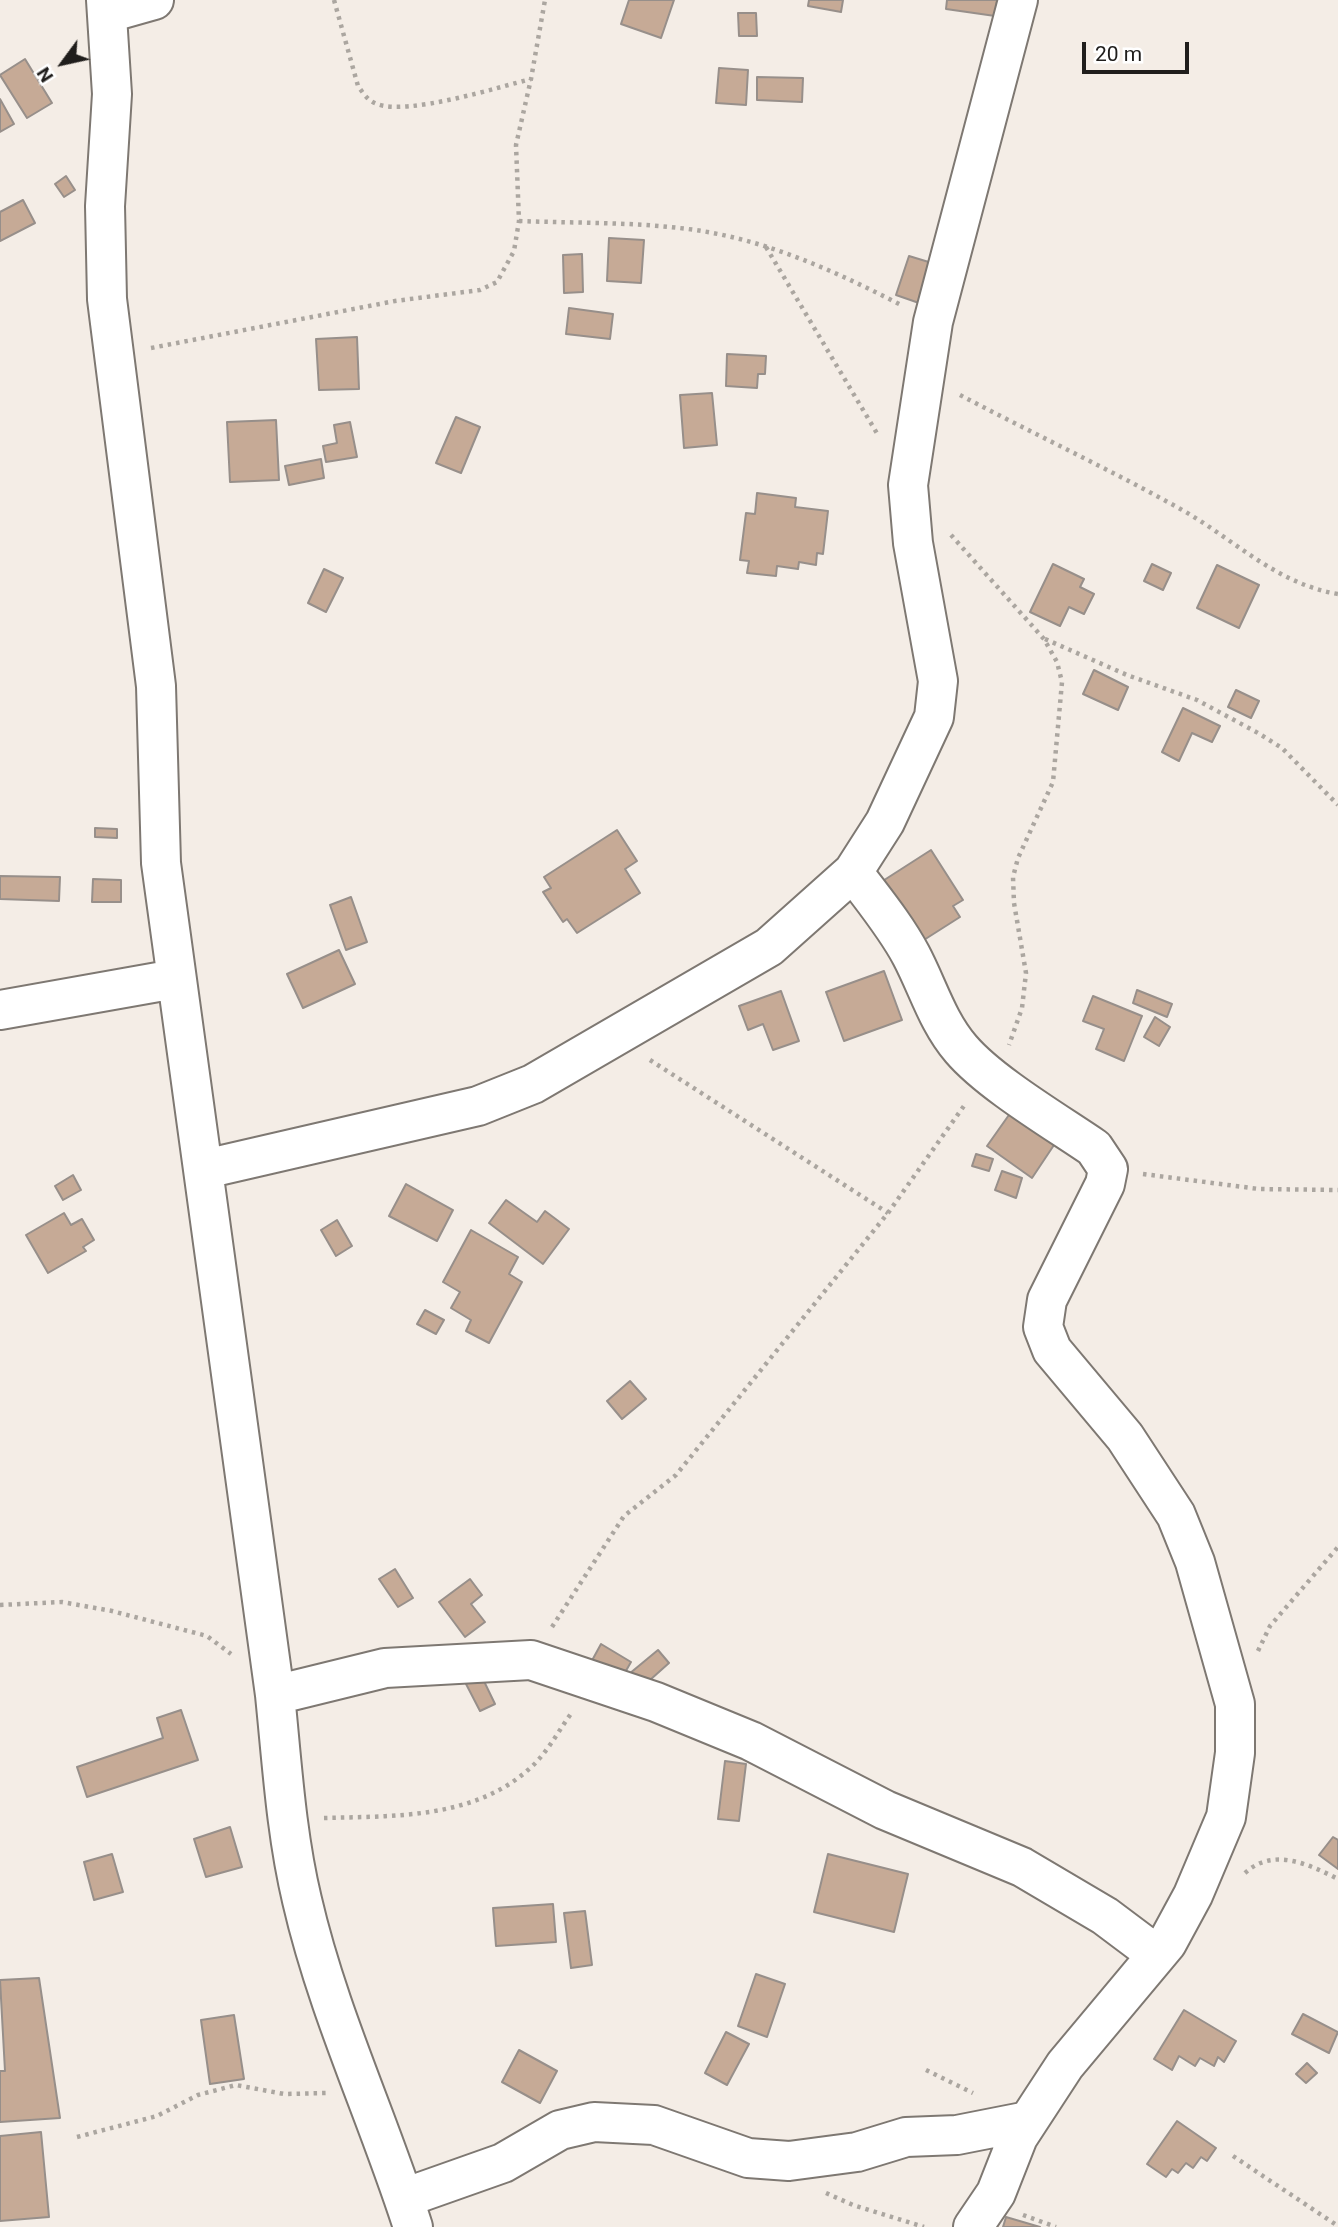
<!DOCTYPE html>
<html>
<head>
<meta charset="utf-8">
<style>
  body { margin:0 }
  #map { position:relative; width:1338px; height:2227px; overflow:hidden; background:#f4ede6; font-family:Roboto,sans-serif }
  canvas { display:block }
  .north { position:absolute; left:28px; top:28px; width:70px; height:70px; -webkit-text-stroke:5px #fff; paint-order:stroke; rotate:237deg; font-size:19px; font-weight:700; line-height:28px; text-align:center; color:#201e1c }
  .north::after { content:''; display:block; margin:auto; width:24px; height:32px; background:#201e1c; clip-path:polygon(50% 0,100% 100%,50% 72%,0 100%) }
  .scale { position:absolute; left:1082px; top:42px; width:107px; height:32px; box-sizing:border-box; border:4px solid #201e1c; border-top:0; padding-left:9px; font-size:21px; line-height:24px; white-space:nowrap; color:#201e1c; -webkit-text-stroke:5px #fff; paint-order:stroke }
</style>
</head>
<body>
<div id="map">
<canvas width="1338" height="2227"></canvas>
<div class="north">N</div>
<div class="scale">20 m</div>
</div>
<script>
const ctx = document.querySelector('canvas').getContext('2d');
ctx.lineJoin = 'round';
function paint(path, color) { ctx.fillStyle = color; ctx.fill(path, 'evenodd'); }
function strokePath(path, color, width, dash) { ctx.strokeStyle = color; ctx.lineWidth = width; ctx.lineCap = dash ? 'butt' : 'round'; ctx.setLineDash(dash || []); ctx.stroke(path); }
const building = new Path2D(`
  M629,0H674L661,38L621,24Z
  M809,0H843L841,12L808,6Z
  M947,0H997L995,16L946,9Z
  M738,13H756L757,36H739Z
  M25,59L52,103L27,118L0,75Z
  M719,68L748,70L746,105L716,103Z
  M757,77L803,78L802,102L757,100Z
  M0,99L14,124L0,132Z
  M66,176L75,190L64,197L55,184Z
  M23,200L35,223L0,241V212Z
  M609,238L644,240L641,283L607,281Z
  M582,254L583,292L564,293L563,255Z
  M909,256L932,263L919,303L896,295Z
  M569,308L613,314L610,339L566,334Z
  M357,337L359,389L319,390L316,339Z
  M727,354L766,356L765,374H758L757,388L726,386Z
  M712,393L717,445L684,448L680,395Z
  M456,417L480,427L461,473L436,463Z
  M276,420L279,480L230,482L227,422Z
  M350,422L357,457L326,462L323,446L337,443L334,425Z
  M321,459L324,478L289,485L285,466Z
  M757,493L796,498L795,507L828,511L823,554L817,553L816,565L799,562L798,569L777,566L776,576L747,573L749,561L740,560L746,513L755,514Z
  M1053,564L1084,579L1080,587L1094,594L1084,614L1069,607L1060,626L1030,612Z
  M1152,564L1171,573L1163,590L1144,581Z
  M1217,565L1259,585L1239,628L1197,608Z
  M324,569L343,578L326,612L308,603Z
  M1094,670L1128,687L1118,710L1083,694Z
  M1236,690L1259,701L1251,718L1228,707Z
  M1183,708L1220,726L1212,742L1192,733L1179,761L1162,752Z
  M95,828L117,829V838L95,837Z
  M617,830L637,861L625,869L640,893L577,933L567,919L563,922L543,892L551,888L544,877Z
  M931,850L963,900L953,906L960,917L916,945L878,884Z
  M0,876L60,877L59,901L0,899Z
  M93,879L121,880V902H92Z
  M351,897L367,942L346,950L330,905Z
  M339,950L355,984L303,1008L287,974Z
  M884,971L902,1020L844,1041L826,992Z
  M1137,990L1172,1004L1167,1017L1133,1003Z
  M781,991L799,1041L773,1050L763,1024L748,1030L739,1006Z
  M1093,996L1142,1016L1124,1061L1096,1049L1104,1029L1083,1021Z
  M1155,1017L1170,1027L1159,1046L1144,1037Z
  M1016,1105L1060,1136L1032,1178L987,1146Z
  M976,1154L993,1159L989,1171L972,1166Z
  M1002,1171L1022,1178L1016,1198L995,1190Z
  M73,1175L81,1190L63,1200L55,1186Z
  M406,1184L453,1210L437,1241L389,1216Z
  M506,1200L537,1222L545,1211L569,1229L543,1264L489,1223Z
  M64,1213L71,1225L82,1219L94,1240L83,1247L86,1251L48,1273L26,1235Z
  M337,1220L352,1246L336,1256L321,1230Z
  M471,1230L518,1257L509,1274L522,1282L489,1343L466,1331L471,1320L451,1308L460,1292L443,1282Z
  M425,1310L444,1320L436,1334L417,1324Z
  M630,1381L646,1399L622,1419L607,1401Z
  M395,1569L413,1598L398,1607L379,1579Z
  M470,1579L482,1595L471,1604L485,1622L465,1637L439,1602Z
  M601,1644L631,1662L619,1683L589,1666Z
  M658,1650L669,1663L641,1688L629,1674Z
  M481,1675L495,1704L480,1711L465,1682Z
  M181,1710L198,1760L87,1797L77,1767L163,1738L157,1718Z
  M725,1761L746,1764L739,1821L718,1819Z
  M230,1827L242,1867L206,1877L194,1839Z
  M1333,1837L1338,1840V1869L1319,1855Z
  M112,1854L123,1892L94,1900L84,1862Z
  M828,1854L908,1874L894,1932L814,1912Z
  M553,1904L556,1942L496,1946L493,1908Z
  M585,1911L592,1965L571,1968L564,1913Z
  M756,1974L785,1984L767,2037L738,2026Z
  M39,1978L60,2118L0,2122V2071H5L0,1980Z
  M1184,2010L1236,2041L1224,2062L1218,2057L1214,2066L1200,2058L1195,2066L1179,2056L1172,2070L1154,2059Z
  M1303,2014L1338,2032L1329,2053L1292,2034Z
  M234,2015L244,2079L210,2084L201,2020Z
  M726,2032L749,2044L727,2085L705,2073Z
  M519,2050L557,2071L540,2103L502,2082Z
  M1307,2063L1317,2073L1306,2083L1296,2074Z
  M1177,2121L1216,2148L1207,2161L1201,2157L1193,2168L1186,2163L1178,2173L1172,2169L1166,2177L1147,2164Z
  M41,2132L49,2217L0,2221V2136Z
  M1006,2217L1040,2227H1003Z`);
const path = new Path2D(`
  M334,0L358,86C363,93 368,101 377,104C407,116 499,87 531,79
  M519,221C572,223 627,222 679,228C758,236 831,269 901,305
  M766,247L878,435
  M151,348L395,301L480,290L497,282L514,251L519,221L516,145L531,79L545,0
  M960,395C1034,434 1111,470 1184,511C1236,541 1277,584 1338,594
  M951,535L1044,639L1057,662L1062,682L1053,782L1018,858L1013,877L1014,903L1026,973L1022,1008L1009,1045
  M1045,639L1127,675L1197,700L1258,733L1282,748L1338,805
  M650,1060L888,1213
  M1143,1174L1259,1189L1338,1190
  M0,1605L62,1602L112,1611L207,1636L231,1654
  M552,1627L624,1516L676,1475L888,1213L966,1103
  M1258,1651L1270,1626L1338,1547
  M324,1818C394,1816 472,1819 528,1770C547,1754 558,1731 573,1711
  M1245,1873C1273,1847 1308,1864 1338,1879
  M926,2070L973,2093
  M77,2137L157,2116L198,2095L236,2085L284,2094L327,2093
  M1233,2156L1338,2226
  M826,2193L853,2205L924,2227
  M1023,2215L1056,2227`);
const minor = new Path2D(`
  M106,0L112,94L105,206L107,299L156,686L161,863L275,1695C282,1763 286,1833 302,1900C328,2013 378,2117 413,2227
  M108,13L154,0
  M853,872C873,899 895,925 911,955C928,987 937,1021 961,1049C990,1083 1056,1122 1094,1148L1108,1169L1105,1184L1047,1300L1043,1327L1052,1350L1125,1437L1176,1515L1195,1562L1235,1704V1753L1226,1817L1193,1895L1167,1943L1065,2065L1018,2137L996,2193L973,2227
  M0,1010L175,979
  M205,1169L478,1106L533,1084L769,947L853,872L885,822L934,717L938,681L913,543L908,485L933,322L1018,0
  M275,1695L385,1668L531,1660L656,1702L751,1741L885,1810L1022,1867L1105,1916L1157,1955
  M404,2198L503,2163L560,2130L594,2122L654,2125L748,2158L789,2161L857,2152L906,2137L957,2135L1028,2121`);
paint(building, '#c6aa96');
strokePath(building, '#978f8a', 2);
strokePath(minor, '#7e7872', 42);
strokePath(path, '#aba6a0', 4.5, [3.5, 5]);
strokePath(minor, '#fff', 38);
</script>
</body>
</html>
